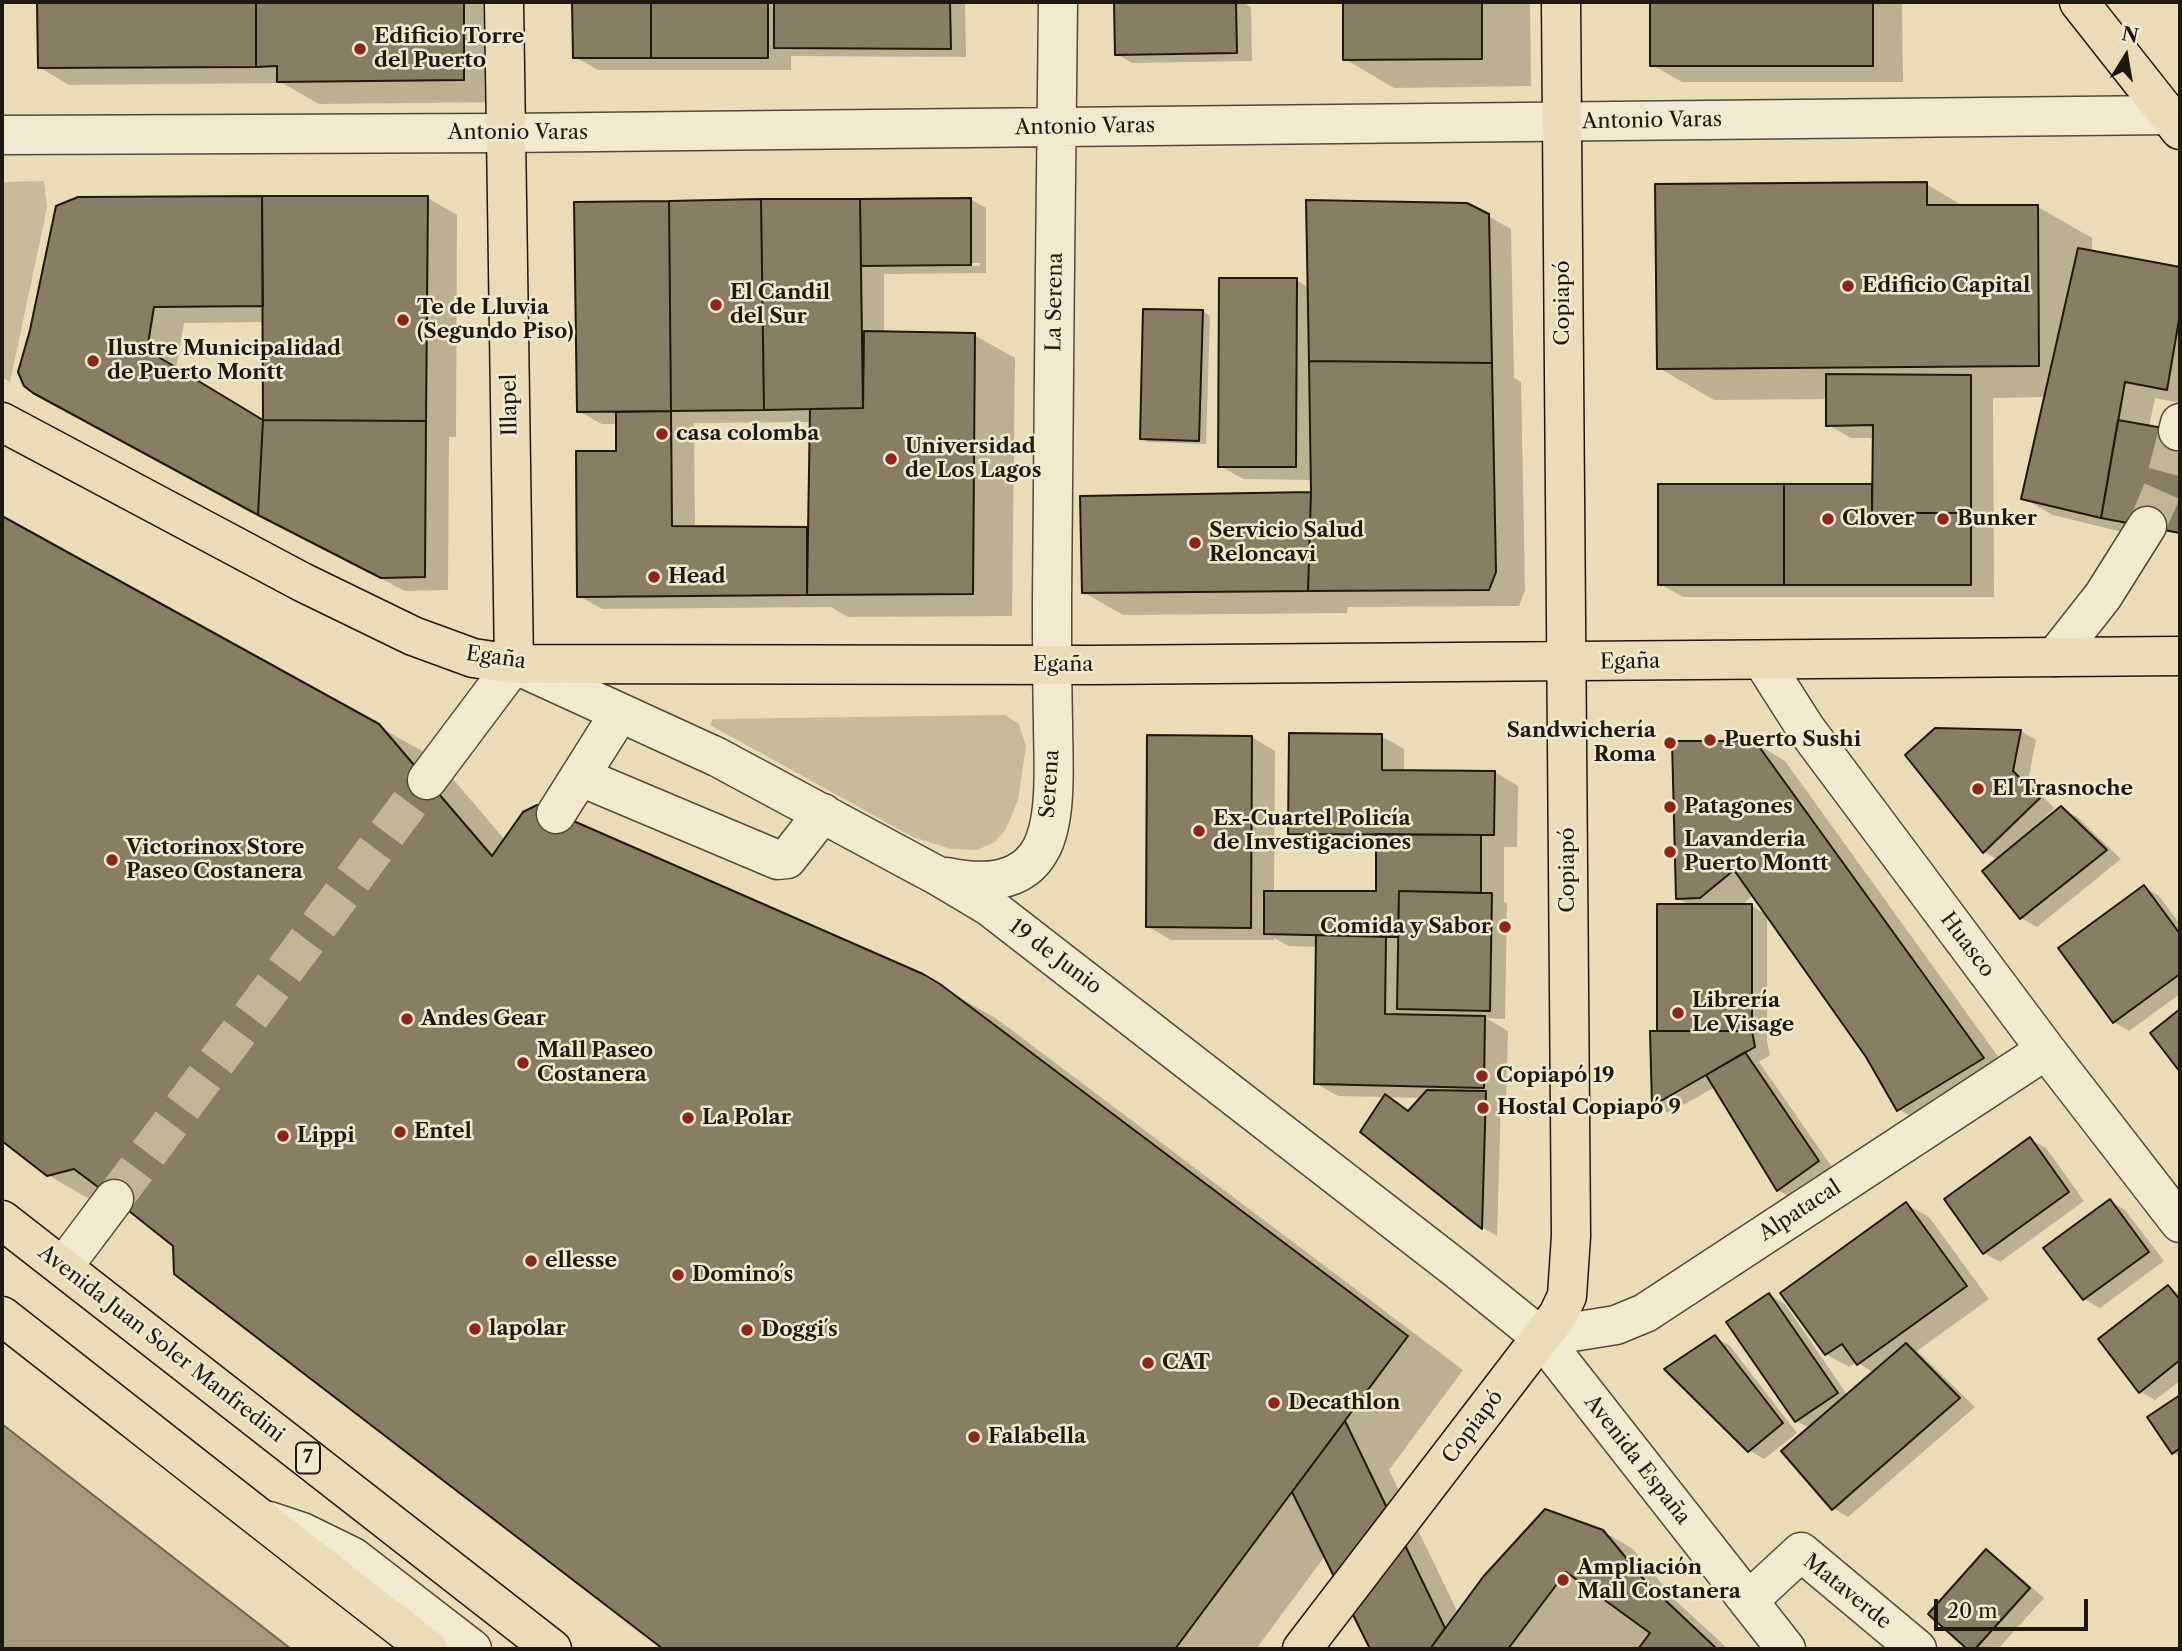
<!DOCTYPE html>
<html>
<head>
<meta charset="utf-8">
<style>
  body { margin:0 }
  #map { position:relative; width:2182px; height:1651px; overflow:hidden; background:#ecdbb7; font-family:"Libre Caslon Text",serif }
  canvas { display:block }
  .frame { position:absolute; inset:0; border:4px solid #1f180e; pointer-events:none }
  .north { position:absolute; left:2091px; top:21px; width:70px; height:70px; -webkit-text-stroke:5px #f3e8d0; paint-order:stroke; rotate:11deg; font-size:19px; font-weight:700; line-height:28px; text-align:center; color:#1f180e }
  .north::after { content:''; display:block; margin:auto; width:24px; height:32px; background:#1f180e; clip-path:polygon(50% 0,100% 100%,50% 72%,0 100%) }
  .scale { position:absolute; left:1934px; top:1599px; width:154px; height:32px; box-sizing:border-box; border:4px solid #1f180e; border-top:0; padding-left:9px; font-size:21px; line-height:24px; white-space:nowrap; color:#1f180e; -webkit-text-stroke:5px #f3e8d0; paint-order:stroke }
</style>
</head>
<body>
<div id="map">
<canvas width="2182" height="1651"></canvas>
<div class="frame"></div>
<div class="north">N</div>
<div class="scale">20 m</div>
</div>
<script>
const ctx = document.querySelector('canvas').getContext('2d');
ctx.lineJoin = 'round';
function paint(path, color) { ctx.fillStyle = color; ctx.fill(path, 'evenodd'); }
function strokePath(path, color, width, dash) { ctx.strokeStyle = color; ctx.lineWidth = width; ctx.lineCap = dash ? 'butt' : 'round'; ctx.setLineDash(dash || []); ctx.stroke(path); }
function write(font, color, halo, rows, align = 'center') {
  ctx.font = font + ' "Libre Caslon Text",serif'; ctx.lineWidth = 5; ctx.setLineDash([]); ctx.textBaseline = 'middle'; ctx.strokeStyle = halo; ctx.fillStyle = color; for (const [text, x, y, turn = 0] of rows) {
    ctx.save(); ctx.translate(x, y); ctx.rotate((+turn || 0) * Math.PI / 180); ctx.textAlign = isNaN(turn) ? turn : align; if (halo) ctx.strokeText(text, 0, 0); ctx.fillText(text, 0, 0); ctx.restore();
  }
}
const green = new Path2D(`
  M44,181L47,208L10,382L2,377V182Z
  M1005,715L1019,724L1026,746L1018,800L1006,829L995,842L977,850L951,849L913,837L710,725L713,719Z`);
const water = new Path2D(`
  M2,1424L291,1649H2Z`);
const shadow = new Path2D(`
  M39,2H503L504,102L319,104L282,83L69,85L39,67Z
  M573,2H965L966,57L791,56V70H598L575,57Z
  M1115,2H1242L1251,7L1252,61L1132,63L1117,54Z
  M1344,2H1530L1531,86L1394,88L1345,59Z
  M1652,2H1902L1903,82H1682L1652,65Z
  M1926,184L1965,207H2038L2092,238V253L2180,269V403L2155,398L2149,427L2180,433V534L2132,525L2130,534L2053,515L2023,498L2046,397L1993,398L1994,597H1683L1660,584V486H1874V438H1851L1828,425V399L1714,400L1659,368Z
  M428,198L457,215L456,437H449L448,590L405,591L288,530L64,409L32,330ZM264,322V422L176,369L184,323Z
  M970,199L986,208V273L884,274V333L974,335L1015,358L1012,616L848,617L831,607L602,609L579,596L618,452V424H602L578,411L576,204ZM980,263V266L883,267V264ZM812,422L810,530L695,528L694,423Z
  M1488,216L1511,229L1514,378L1521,382L1525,590L1519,606L1348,607L1347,613L1123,615L1083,592L1313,494V480L1243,479L1220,466L1296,280L1309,288Z
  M1203,311L1210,316L1206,444L1149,442L1141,438Z
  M2,518L435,758L505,840L922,976L997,1019L1463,1370L1389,1470L1458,1613L1602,1531L1633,1549L1676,1601L1728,1649H1372L1325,1556L1256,1649H666L176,1273L174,1245L122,1203L105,1208L48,1175L2,1139Z
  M2021,731L2036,740L2028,781L2054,808L2038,824L2040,826L2061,808L2077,817L2121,859L2037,927L2021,918L1984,872L1998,860L1984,852L1907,755Z
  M1381,736L1404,749V772H1495L1518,786L1517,847H1504V902L1507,904L1505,1019L1486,1018L1508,1031L1506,1100H1501L1497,1236L1483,1228L1363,1132L1385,1097L1338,1096L1315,1083L1317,947L1289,946L1274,938V940H1171L1147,926L1252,737L1275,751L1274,892L1378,893V846H1313L1290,833ZM1386,1097L1422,1098L1409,1112Z
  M1755,743L1785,761L2012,1076L1928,1126L1898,1109L1868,1056L1767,915V1041L1770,1055L1759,1062L1834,1170L1793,1199L1778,1190L1715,1087L1669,1113L1654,1105L1658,1033L1690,905L1677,898ZM1753,895L1767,915L1752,906H1741Z
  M2144,887L2159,896L2180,924V994L2129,1031L2114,1022Z
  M2031,1140L2046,1148L2084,1201L2000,1262L1984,1253Z
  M2110,1201L2125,1210L2164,1261L2100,1308L2084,1299Z
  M1906,1204L1929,1217L1989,1299L1917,1351L1975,1407L1848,1517L1833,1508L1810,1428L1796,1421L1769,1295L1785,1304L1848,1396L1874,1373L1857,1362L1849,1367L1826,1354Z
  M2168,1287L2180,1294V1381L2155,1400L2140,1391Z
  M1715,1337L1730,1346L1797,1433L1764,1459L1749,1450Z
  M2180,1397V1457L2173,1452L2149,1417Z
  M1987,1552L2002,1561L2044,1598L1998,1649H1969L1930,1614Z`);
const building = new Path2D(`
  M37,2H256V67L38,68Z
  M256,2H464V80L277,82V66L256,67Z
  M572,2H651V58H573Z
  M651,2H768V58H651Z
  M774,2H950L951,49L774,48Z
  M1114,2H1236L1237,53L1115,55Z
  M1343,2H1482V59L1343,60Z
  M1650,2H1873V66H1650Z
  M1927,182V205H2038L2039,366L1657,369L1655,184Z
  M262,196L263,306L154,307L147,350L263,420L258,515L33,393L24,386L18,372L30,330L56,206L78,197Z
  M262,196H428L426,421L263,420Z
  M971,198V265L861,266L860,199Z
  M761,199L764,410L671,411L669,201Z
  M761,199H860L863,408L764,410Z
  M1306,200L1467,203L1489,214L1492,363L1309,361Z
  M669,201L671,411L577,412L574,202Z
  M2078,248L2180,267V314L2167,390L2125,382L2101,518L2021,499Z
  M1219,278H1297L1296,467H1218Z
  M1143,309L1203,310L1199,441L1140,439Z
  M864,331L975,333L973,594L807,595L810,409L863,408Z
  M1309,361L1492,363L1496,572L1489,590L1308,591L1311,492Z
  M1826,374L1971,375V513H1872L1873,425L1826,426Z
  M671,411L672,526L807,527V595L577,597L576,451H616V412Z
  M263,420L426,421L425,577L381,578L258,515Z
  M2118,420L2180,431V533L2101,518Z
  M1658,484H1784V585H1658Z
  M1784,484H1872V513H1971V585H1784Z
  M1311,492L1308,591L1082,593L1080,496Z
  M2,516L379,724L492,856L523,812L537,805L923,974L940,984L1408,1336L1175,1649H663L174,1274L173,1246L114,1199L74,1169L47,1176L2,1141Z
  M1935,728L2021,730L2013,771L2040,798L1983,853L1905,755Z
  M1289,733L1382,734V770L1495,771L1494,835L1288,834Z
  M1147,735L1252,736L1251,928L1146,927Z
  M1672,741H1755L1984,1058L1897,1111L1866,1057L1734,870L1700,898L1676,899Z
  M2061,806L2107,850L2020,919L1982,871Z
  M1376,834L1481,835V893L1399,891L1398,937L1264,934V891H1376Z
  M2144,885L2180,934V974L2113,1023L2058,948Z
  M1399,891L1492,893L1490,1011L1397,1009Z
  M1657,904H1752V1031H1657Z
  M1316,935L1386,937L1385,1014L1485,1016L1484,1088L1314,1084Z
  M2180,1009V1072L2150,1033Z
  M1650,1031H1752L1755,1047L1652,1106Z
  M1745,1052L1819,1161L1777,1191L1706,1075Z
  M1427,1090L1486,1091L1482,1229L1360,1132L1385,1094L1408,1111Z
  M2030,1137L2069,1192L1983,1254L1944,1199Z
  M2110,1199L2149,1252L2083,1300L2043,1248Z
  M1906,1202L1967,1286L1857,1365L1842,1344L1825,1355L1780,1293Z
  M2168,1285L2180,1300V1360L2139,1393L2098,1339Z
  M1769,1293L1838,1393L1795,1422L1726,1322Z
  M1715,1335L1783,1423L1748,1452L1664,1369Z
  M1906,1343L1960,1398L1832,1510L1781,1451Z
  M2180,1395V1448L2172,1454L2147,1417Z
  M1345,1421L1445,1628L1430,1649H1370L1292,1492Z
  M1545,1509L1603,1530L1646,1582L1717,1649H1430L1483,1577Z
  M1986,1549L2030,1588L1975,1649H1967L1928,1614Z
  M1566,1572L1650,1633L1638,1649H1508Z`);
const minorTunnel = new Path2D(`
  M2147,526L2163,489L2178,431
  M114,1199L427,780`);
const minor = new Path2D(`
  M2,135L506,133L2169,115
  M2178,431L2180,423
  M2055,657L2103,596L2147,526
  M1762,660L1806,729L2046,1050L2180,1223
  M581,777L778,860L787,859L823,813
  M427,780L514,664L717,757L938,876L990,907L1458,1270L1541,1337L1786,1649
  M556,814L619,714
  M947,877C980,884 1022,885 1041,849C1058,817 1053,759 1053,723C1052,683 1052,642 1052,601C1053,401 1056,202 1058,2
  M63,1267L114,1199
  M1541,1337L1616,1325L1645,1313L2046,1050
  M269,1521L302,1532L353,1557L472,1649
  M1748,1601L1801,1552L1917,1649`);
const major = new Path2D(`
  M504,2L514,664
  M2079,2L2180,130
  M2,422L302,582L413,636L473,658L514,664L1093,665L2180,656
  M1302,1649L1558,1315L1567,1296L1571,1236L1561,2`);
const highway = new Path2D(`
  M2,1220L552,1649
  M2,1316C144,1427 285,1539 428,1649`);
const markers = [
  [360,49,7,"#8f2418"],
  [1848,286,7,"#8f2418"],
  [716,305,7,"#8f2418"],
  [403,320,7,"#8f2418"],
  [93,361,7,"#8f2418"],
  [662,434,7,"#8f2418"],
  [891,459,7,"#8f2418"],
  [1828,519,7,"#8f2418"],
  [1943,519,7,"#8f2418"],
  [1195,543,7,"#8f2418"],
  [654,577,7,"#8f2418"],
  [1710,740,7,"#8f2418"],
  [1670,743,7,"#8f2418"],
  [1978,789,7,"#8f2418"],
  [1670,807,7,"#8f2418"],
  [1199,831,7,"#8f2418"],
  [1670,852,7,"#8f2418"],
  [112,860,7,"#8f2418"],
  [1505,927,7,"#8f2418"],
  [1678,1013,7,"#8f2418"],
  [407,1019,7,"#8f2418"],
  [523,1063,7,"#8f2418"],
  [1482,1076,7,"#8f2418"],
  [1483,1108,7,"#8f2418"],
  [688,1118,7,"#8f2418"],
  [400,1132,7,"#8f2418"],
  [283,1136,7,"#8f2418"],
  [531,1261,7,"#8f2418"],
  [678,1275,7,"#8f2418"],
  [475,1329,7,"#8f2418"],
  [747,1330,7,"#8f2418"],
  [1148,1363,7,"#8f2418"],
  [1274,1403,7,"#8f2418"],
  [974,1437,7,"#8f2418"],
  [1563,1580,7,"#8f2418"]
];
const shields = [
  [308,1458,24]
];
const shieldNames = [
  ["7",308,1458]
];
const poiNames = [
  ["Edificio Torre",374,37],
  ["del Puerto",374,61],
  ["Edificio Capital",1862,286],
  ["El Candil",730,293],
  ["del Sur",730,317],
  ["Te de Lluvia",417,308],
  ["(Segundo Piso)",417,332],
  ["Ilustre Municipalidad",107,349],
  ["de Puerto Montt",107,373],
  ["casa colomba",676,434],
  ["Universidad",905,447],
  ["de Los Lagos",905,471],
  ["Clover",1842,519],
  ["Bunker",1957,519],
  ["Servicio Salud",1209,531],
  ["Reloncavi",1209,555],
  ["Head",668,577],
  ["Sandwichería",1656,731,"right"],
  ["Roma",1656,755,"right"],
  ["Puerto Sushi",1724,740],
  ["El Trasnoche",1992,789],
  ["Patagones",1684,807],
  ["Ex-Cuartel Policía",1213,819],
  ["de Investigaciones",1213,843],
  ["Lavanderia",1684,840],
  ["Puerto Montt",1684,864],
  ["Victorinox Store",126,848],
  ["Paseo Costanera",126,872],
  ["Comida y Sabor",1491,927,"right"],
  ["Librería",1692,1001],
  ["Le Visage",1692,1025],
  ["Andes Gear",421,1019],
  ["Mall Paseo",537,1051],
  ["Costanera",537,1075],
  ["Copiapó 19",1496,1076],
  ["Hostal Copiapó 9",1497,1108],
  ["La Polar",702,1118],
  ["Entel",414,1132],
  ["Lippi",297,1136],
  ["ellesse",545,1261],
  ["Domino´s",692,1275],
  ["lapolar",489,1329],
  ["Doggi´s",761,1330],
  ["CAT",1162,1363],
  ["Decathlon",1288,1403],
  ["Falabella",988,1437],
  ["Ampliación",1577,1568],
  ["Mall Costanera",1577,1592]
];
const streetNames = [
  ["Antonio Varas",1652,121,-1],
  ["Antonio Varas",1085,127,-1],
  ["Antonio Varas",518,133],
  ["La Serena",1055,302,-89],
  ["Copiapó",1563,303,-90],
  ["Illapel",510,405,-91],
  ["Egaña",496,658,8],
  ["Egaña",1630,662,-1],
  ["Egaña",1063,665],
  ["Serena",1050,784,-86],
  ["Copiapó",1568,870,-90],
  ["Huasco",1967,945,53],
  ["19 de Junio",1055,957,37],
  ["Alpatacal",1800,1211,-33],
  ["Avenida Juan Soler Manfredini",161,1344,38],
  ["Copiapó",1473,1427,-53],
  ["Avenida España",1637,1460,52],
  ["Mataverde",1847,1592,39]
];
paint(green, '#c9ba9a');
paint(water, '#a6997e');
strokePath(water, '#706551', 2);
paint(shadow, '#0003');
paint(building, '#8a7d66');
strokePath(building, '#1f180e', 2);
strokePath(minorTunnel, '#c3b495', 38, [38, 19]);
strokePath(minor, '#524938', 41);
strokePath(major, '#1f180e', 41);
strokePath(highway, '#1f180e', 41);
strokePath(minor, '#f3e8d0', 38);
strokePath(major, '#ecdbb7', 38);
strokePath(highway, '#ecdbb7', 38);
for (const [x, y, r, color] of markers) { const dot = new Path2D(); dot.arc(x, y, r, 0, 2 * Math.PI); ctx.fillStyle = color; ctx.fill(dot); strokePath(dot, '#f3e8d0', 2.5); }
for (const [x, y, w] of shields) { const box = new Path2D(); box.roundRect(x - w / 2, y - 15.5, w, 31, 5); ctx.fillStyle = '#f3e8d0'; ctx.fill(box); strokePath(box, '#1f180e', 2); }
write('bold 19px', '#1f180e', null, shieldNames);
write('bold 21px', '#1f180e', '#f3e8d0', poiNames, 'left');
write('21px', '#1f180e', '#f3e8d0', streetNames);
</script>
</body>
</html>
